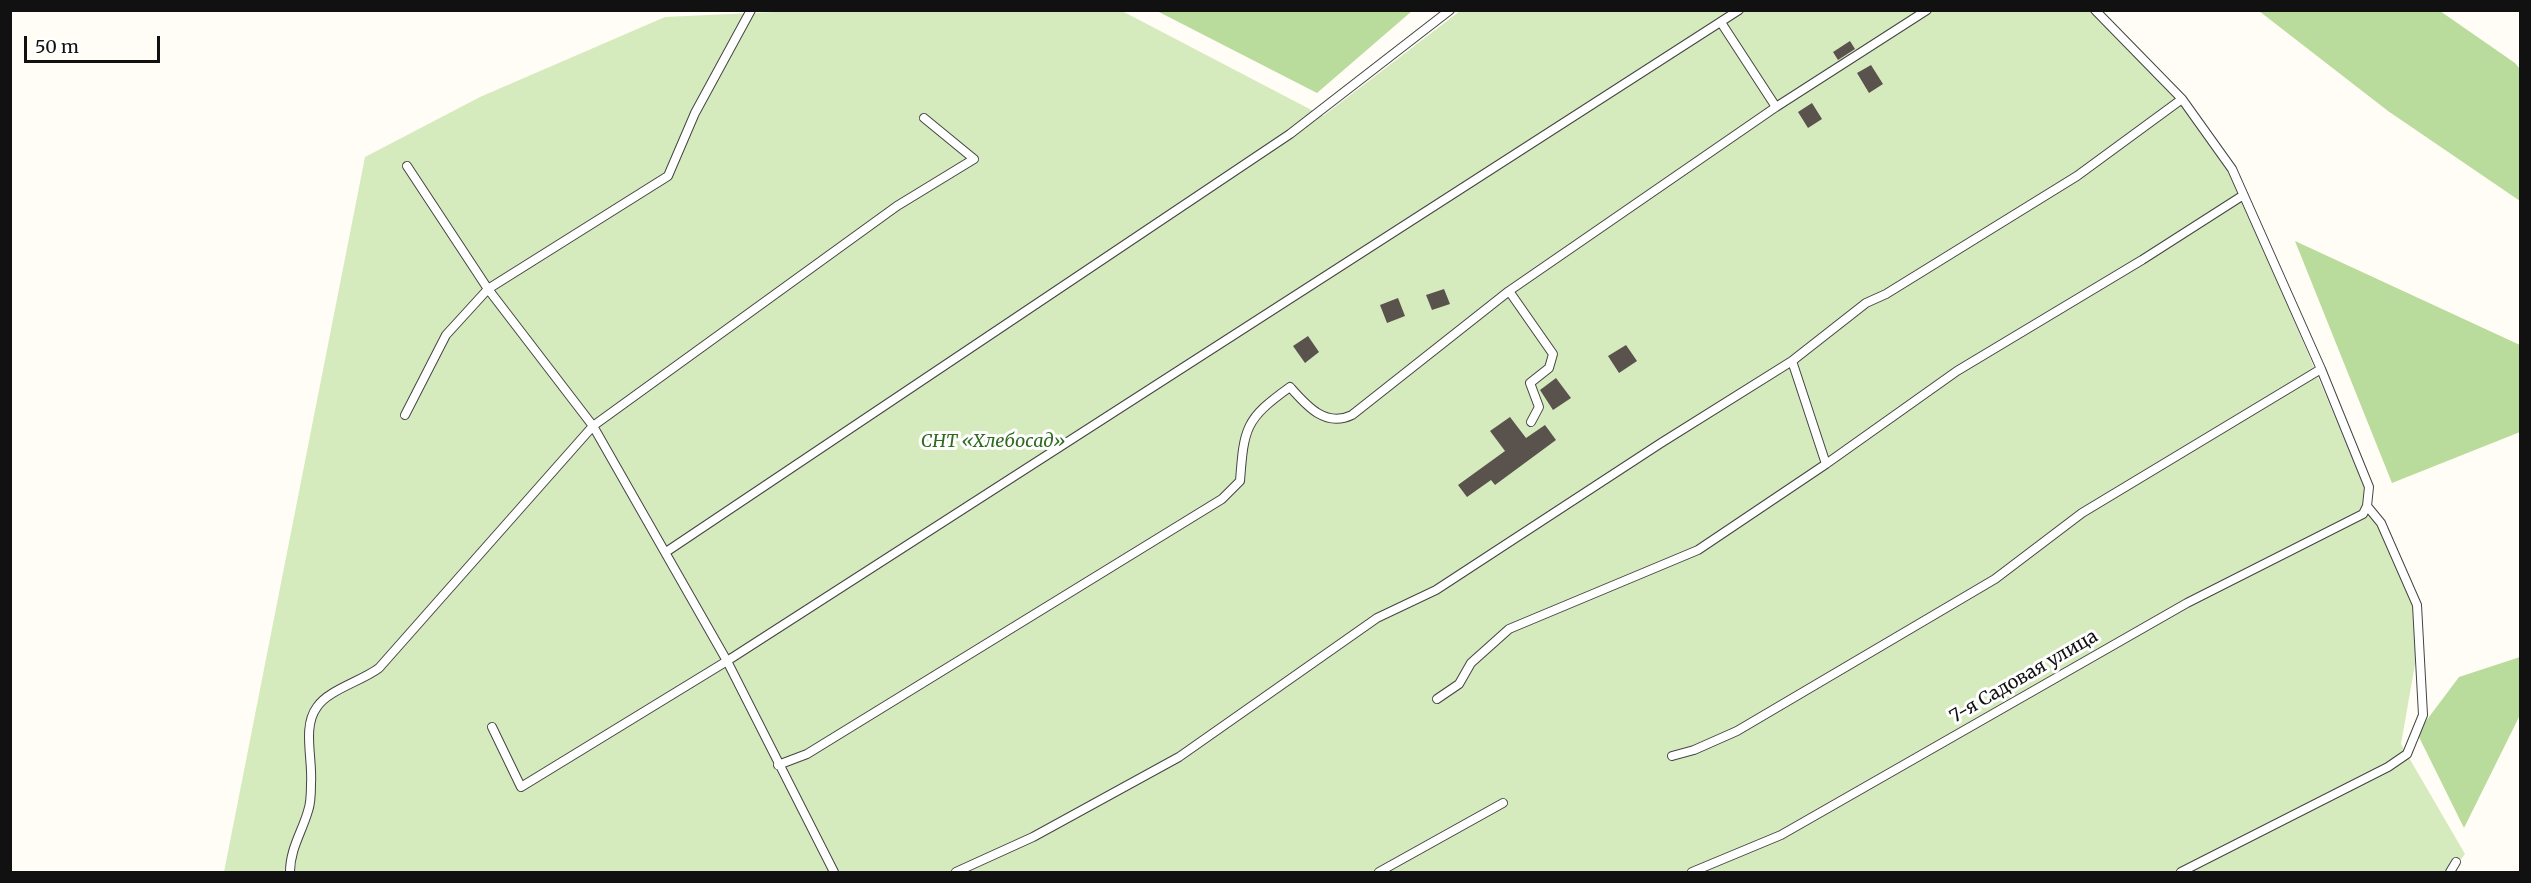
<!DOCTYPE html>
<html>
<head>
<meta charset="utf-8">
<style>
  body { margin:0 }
  #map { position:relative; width:2531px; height:883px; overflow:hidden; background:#fffdf5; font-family:Merriweather,serif }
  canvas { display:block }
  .frame { position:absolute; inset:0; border:12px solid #111; pointer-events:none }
  .scale { position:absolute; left:24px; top:36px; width:136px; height:27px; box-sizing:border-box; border:3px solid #111; border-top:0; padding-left:8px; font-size:18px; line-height:21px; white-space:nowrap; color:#111; -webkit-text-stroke:4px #fff; paint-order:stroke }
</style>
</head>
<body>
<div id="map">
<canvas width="2531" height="883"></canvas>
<div class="frame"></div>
<div class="scale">50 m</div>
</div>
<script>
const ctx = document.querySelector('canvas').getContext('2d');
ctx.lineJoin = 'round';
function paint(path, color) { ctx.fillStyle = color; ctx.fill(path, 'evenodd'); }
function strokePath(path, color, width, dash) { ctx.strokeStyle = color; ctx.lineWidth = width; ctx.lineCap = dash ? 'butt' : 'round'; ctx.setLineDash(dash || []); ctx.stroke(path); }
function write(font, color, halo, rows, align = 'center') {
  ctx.font = font + ' Merriweather,serif'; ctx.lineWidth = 6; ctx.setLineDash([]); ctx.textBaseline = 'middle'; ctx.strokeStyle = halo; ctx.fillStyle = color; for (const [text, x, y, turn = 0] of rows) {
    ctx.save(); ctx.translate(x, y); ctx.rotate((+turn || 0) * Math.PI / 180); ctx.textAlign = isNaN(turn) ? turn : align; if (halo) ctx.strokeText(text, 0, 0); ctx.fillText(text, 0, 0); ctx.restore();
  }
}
const green = new Path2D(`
  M817,10L1122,11L1323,116L1460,11H2098L2221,147L2422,624L2401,744L2465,854L2451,872H224L365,157L480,97L665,17Z`);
const forest = new Path2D(`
  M1157,11H1412L1317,93Z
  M2259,11H2440L2515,63L2520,69V201L2388,111Z
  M2295,241L2520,345V432L2392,483Z
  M2520,657V715L2464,828L2417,733L2459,677Z`);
const building = new Path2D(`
  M1850,41L1855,49L1838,60L1833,52Z
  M1871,65L1883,84L1869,93L1857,73Z
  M1812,103L1822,119L1808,128L1798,112Z
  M1444,289L1450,304L1432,310L1426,295Z
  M1398,298L1405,316L1387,323L1380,305Z
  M1308,336L1319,352L1305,363L1293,346Z
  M1626,345L1637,361L1619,373L1608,356Z
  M1556,378L1571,398L1553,410L1540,390Z
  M1510,417L1526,438L1545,425L1556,440L1495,485L1491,480L1467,497L1458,485L1505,451L1490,431Z`);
const service = new Path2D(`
  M1722,24L1776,107
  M407,166L488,289L593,426L727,661L834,872
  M1509,291L1553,354L1549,368L1530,383L1539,407L1531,422
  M1792,361L1826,464
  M405,415L446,335L488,289L668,176L695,113L751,10
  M666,552L1290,134L1450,10
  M1437,699L1459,684L1471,663L1509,629L1698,550L1826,464L1957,371L2142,260L2242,196
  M492,727L521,787L727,661L1739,10
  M1672,756L1694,750L1737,731L1995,579L2082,513L2321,369
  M778,765L807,754L1222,499L1240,481C1244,428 1245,419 1290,387C1306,405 1325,428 1352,415L1509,291L1776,107L1927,10
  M290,872C290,849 302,832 308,811C311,803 311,792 311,784C313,759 302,727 317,707C328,690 362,681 379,668L593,426L897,206L974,159L924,118
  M956,872L1033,837L1179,757L1377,618L1436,590L1661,443L1792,361L1866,303L1886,294L2077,176L2182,99
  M1379,872L1503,803
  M1692,872L1781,835L2187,603L2363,514L2367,506L2369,487L2321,369L2232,169L2182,99L2095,10
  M2181,872L2388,767L2407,754L2423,715L2417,605L2381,523L2367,506
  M2450,872L2456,862`);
const parkNames = [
  ["СНТ «Хлебосад»",993,442]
];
const streetNames = [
  ["7-я Садовая улица",2024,677,-30]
];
paint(green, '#d5ebbd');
paint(forest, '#b9dc9c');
paint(building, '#5a524d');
strokePath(service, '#444', 10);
strokePath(service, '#fff', 8);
write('italic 18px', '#2f6b1f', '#fff', parkNames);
write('18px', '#111', '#fff', streetNames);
</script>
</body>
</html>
